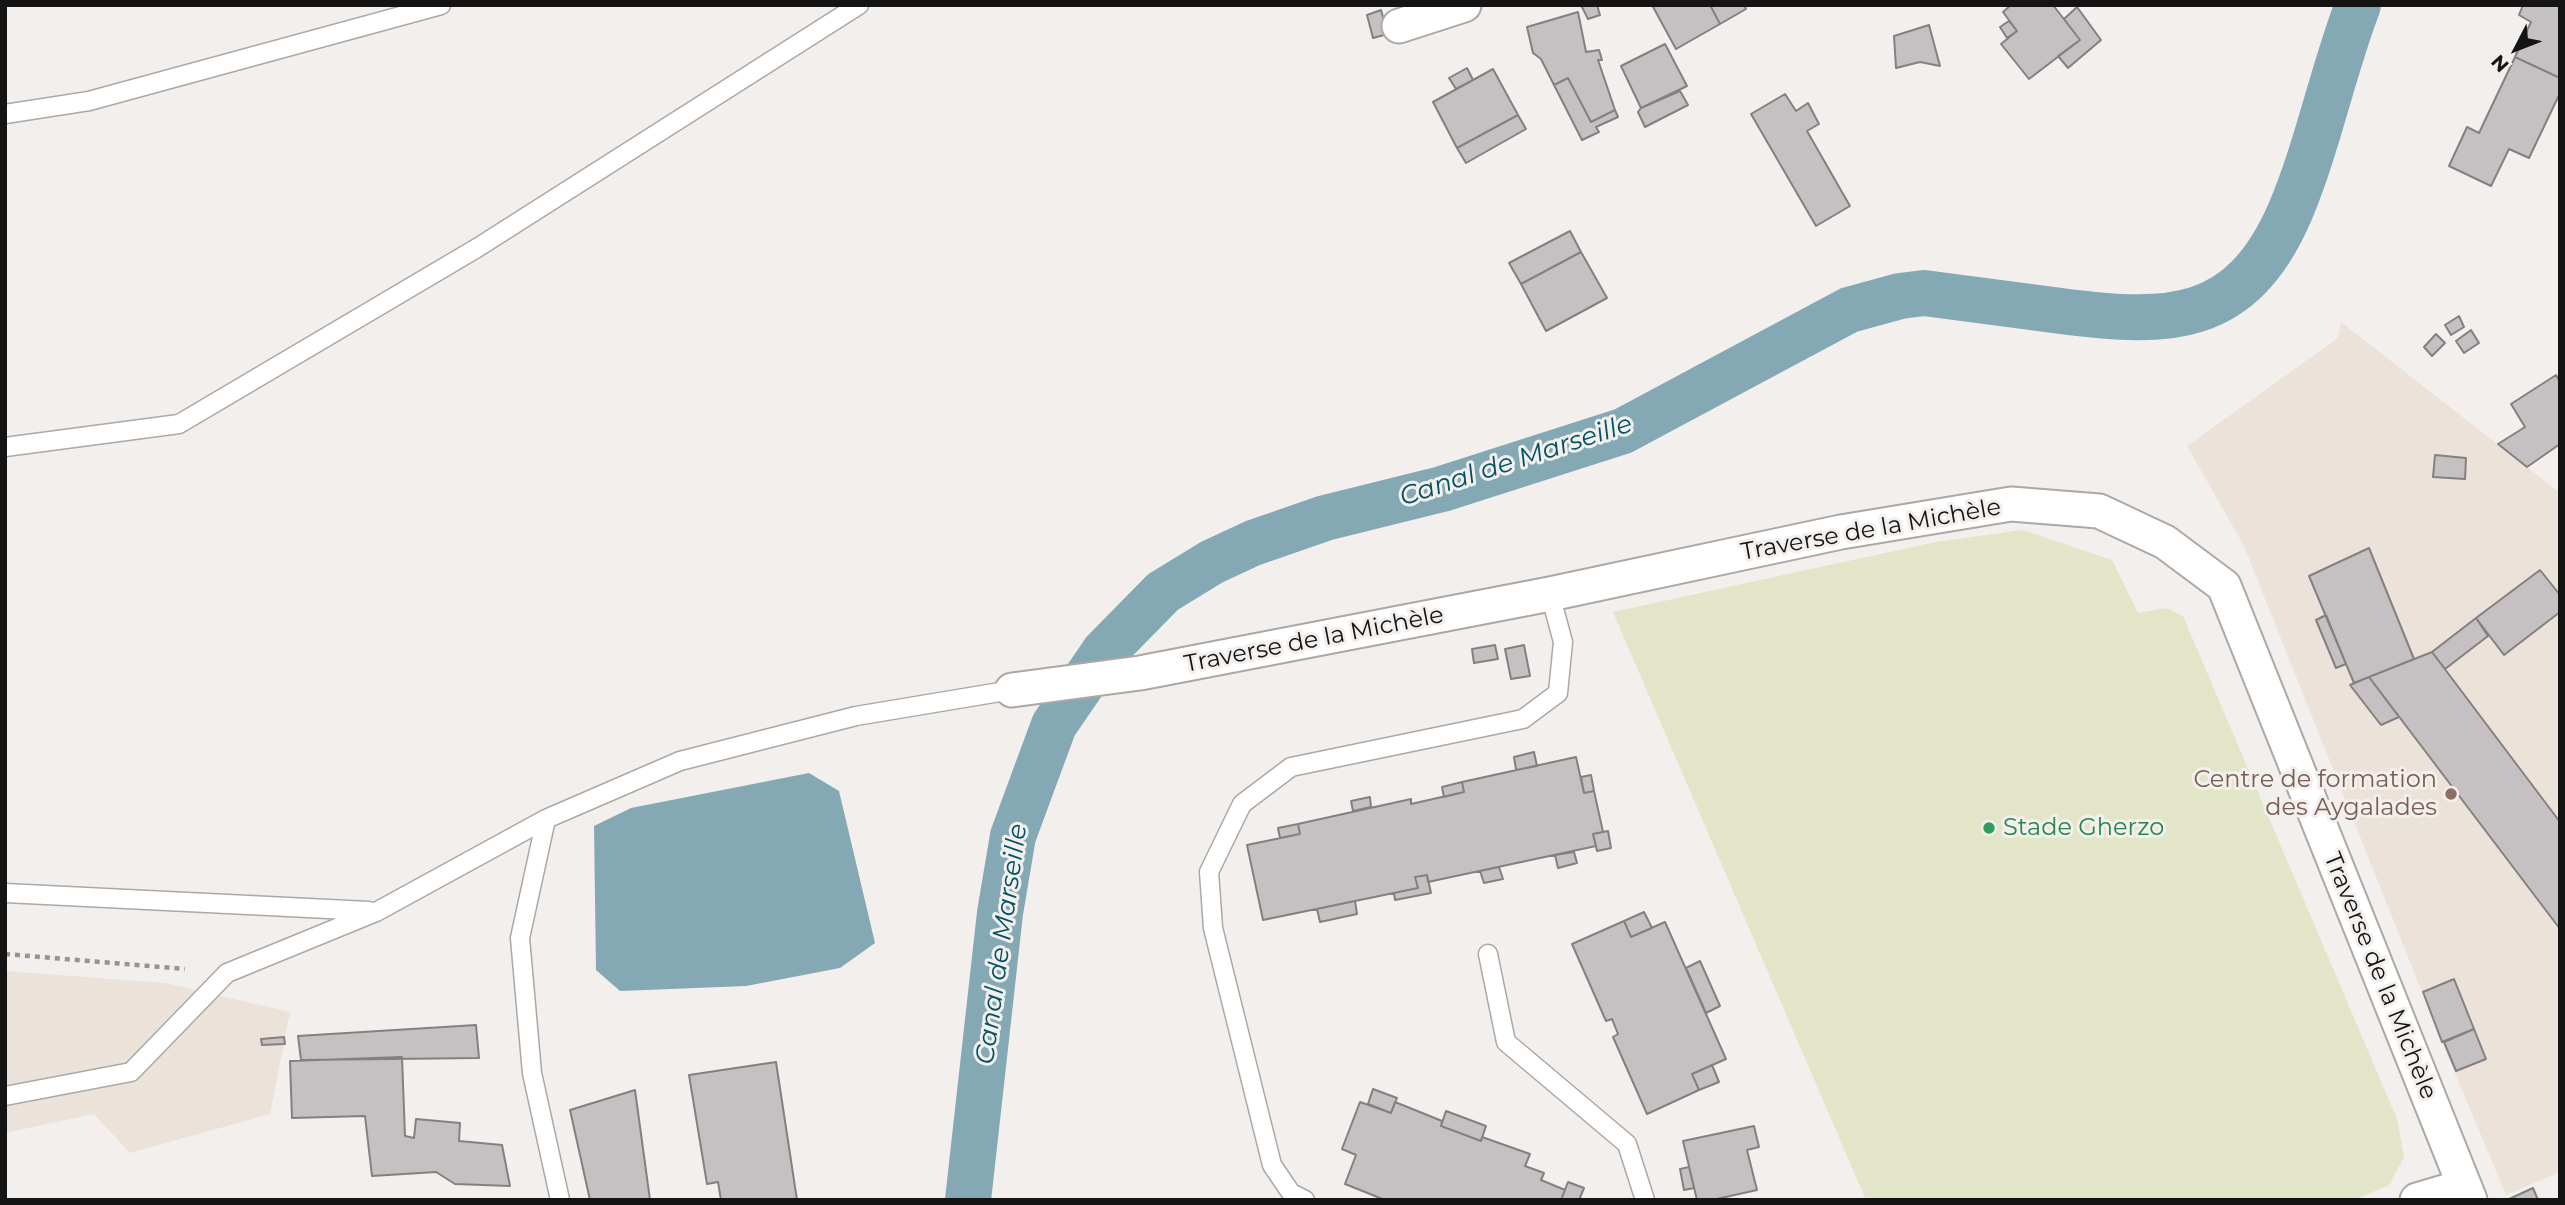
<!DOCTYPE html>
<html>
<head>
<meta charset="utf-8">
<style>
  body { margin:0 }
  #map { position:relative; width:2565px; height:1205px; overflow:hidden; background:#f2efec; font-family:Montserrat,sans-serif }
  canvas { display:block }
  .frame { position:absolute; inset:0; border:7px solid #151414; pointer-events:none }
  .north { position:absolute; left:2481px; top:14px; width:70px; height:70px; -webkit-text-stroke:5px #f2efec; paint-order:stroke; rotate:228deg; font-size:19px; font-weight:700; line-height:28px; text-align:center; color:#151414 }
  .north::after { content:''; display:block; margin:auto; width:24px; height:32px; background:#151414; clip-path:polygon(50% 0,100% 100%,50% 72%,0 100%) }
</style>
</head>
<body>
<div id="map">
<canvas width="2565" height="1205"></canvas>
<div class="frame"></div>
<div class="north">N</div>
</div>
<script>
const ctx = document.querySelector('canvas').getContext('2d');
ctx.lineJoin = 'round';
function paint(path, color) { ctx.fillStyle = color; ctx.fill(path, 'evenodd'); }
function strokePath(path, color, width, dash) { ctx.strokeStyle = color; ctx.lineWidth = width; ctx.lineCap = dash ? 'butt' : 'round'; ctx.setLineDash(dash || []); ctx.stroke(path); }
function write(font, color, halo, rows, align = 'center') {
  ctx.font = font + ' Montserrat,sans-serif'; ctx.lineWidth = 6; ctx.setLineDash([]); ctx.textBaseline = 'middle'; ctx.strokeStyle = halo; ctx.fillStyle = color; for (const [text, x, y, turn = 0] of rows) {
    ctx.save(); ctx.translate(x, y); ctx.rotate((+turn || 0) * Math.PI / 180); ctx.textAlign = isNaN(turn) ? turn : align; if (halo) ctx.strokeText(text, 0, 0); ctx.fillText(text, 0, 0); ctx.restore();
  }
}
const built = new Path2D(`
  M2341,322L2560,493V1172L2506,1195L2442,1042L2244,546L2187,446L2338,338Z
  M5,971L165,983L290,1012L270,1114L130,1153L94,1114L5,1133Z`);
const green = new Path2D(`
  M2023,530L2112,560L2138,613L2166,608L2183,616L2397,1119L2404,1157L2389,1185L2354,1200H1866L1613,612L1936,542Z`);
const water = new Path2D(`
  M809,773L839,791L875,943L840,968L746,986L620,991L596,970L594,826L631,808Z`);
const canal = new Path2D(`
  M968,1200L1000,913L1013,836L1054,725L1104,652L1163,592L1212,562L1253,543L1325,518L1442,489L1623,431L1849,310L1900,296L1924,293C1970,299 2016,305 2061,311C2169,325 2241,325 2290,212C2318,146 2332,73 2358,5`);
const building = new Path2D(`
  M1581,5H1597L1600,15L1588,19Z
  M1652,5H1710L1720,24L1676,49Z
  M1710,5H1744L1746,9L1720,24Z
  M2011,5H2053L2080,40L2029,79L2001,44L2017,31L2003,12Z
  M2523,5H2560V78L2515,57L2531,22L2519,15Z
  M2077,7L2101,40L2068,68L2058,56L2080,40L2064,19Z
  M1381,10L1388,34L1373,38L1367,15Z
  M1578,12L1586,52L1599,50L1602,60H1598L1615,110L1591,122L1568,78L1554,85L1541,59L1533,53L1527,27Z
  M2009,21L2017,31L2007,38L2000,27Z
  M1929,25L1940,66L1920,62L1896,68L1894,36Z
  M1665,44L1687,86L1641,108L1621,66Z
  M2515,57L2560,78V93L2529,158L2509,149L2491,186L2449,166L2467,127L2479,133Z
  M1467,68L1473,80L1456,89L1449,78Z
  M1493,69L1518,115L1457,148L1433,102Z
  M1568,78L1591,122L1615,110L1618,117L1596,127L1599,132L1582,140L1554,85Z
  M1680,91L1688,105L1645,127L1638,112L1641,108Z
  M1785,94L1796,111L1808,103L1819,124L1807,131L1850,206L1816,226L1751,114Z
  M1518,115L1526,129L1466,163L1457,148Z
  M1570,231L1581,252L1521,284L1509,263Z
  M1581,252L1607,298L1546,331L1521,284Z
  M2459,316L2464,327L2451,335L2445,325Z
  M2471,330L2479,343L2464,353L2456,341Z
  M2436,334L2445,343L2432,356L2424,347Z
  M2556,375L2560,382V444L2527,467L2498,444L2525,427L2511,404Z
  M2435,455L2466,458L2465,479L2433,477Z
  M2369,548L2414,659L2354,683L2309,576Z
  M2540,570L2560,595V612L2504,655L2476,618Z
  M2326,615L2346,664L2336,668L2316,620Z
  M2476,618L2488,636L2445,669L2432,652Z
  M1495,645L1498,659L1474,663L1472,649Z
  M1524,645L1530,676L1511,679L1505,649Z
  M2432,652L2560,822V929L2369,677Z
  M2369,677L2399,717L2381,725L2350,685Z
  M1534,752L1537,766L1516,770L1514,757Z
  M1576,757L1584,793L1594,791L1603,832L1593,834L1596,846L1428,882L1427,875L1415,877L1418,888L1263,920L1247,845L1300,834L1298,824L1411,799V804L1464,792L1462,782Z
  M1591,775L1594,791L1584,793L1581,777Z
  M1462,782L1464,792L1444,797L1442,787Z
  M1370,797L1371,807L1353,811L1351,801Z
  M1298,824L1300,834L1280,838L1278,828Z
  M1608,831L1611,848L1597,851L1593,834Z
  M1574,852L1577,863L1558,868L1555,855Z
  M1499,867L1503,879L1484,883L1480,871Z
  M1427,875L1431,893L1395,900L1394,893L1418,888L1415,877Z
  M1355,901L1357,914L1320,922L1317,909Z
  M1644,912L1652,928L1631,937L1624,921Z
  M1624,921L1631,937L1665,922L1726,1059L1692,1074L1699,1090L1647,1114L1613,1037L1618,1034L1612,1019L1606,1021L1572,944Z
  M1700,961L1720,1006L1706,1013L1686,968Z
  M2454,979L2474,1029L2442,1042L2423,992Z
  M476,1025L479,1058L301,1060L298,1036Z
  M2474,1029L2486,1059L2456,1071L2444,1042Z
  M284,1037L285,1044L262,1045L261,1039Z
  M402,1057L405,1136L414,1138L416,1119L460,1123L459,1141L502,1145L510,1186L455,1184L436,1172L372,1176L365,1116L292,1118L290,1061Z
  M776,1062L797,1200H721L718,1182L707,1184L689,1075Z
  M1712,1065L1719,1082L1699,1090L1692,1074Z
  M1373,1089L1397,1098L1391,1113L1368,1104Z
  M635,1090L650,1200H590L570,1110Z
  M1360,1102L1391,1113L1395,1102L1442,1121L1441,1126L1481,1141L1482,1137L1530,1154L1525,1166L1544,1173L1541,1180L1565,1190L1561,1200H1385L1345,1184L1356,1155L1342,1149Z
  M1446,1111L1486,1126L1481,1141L1441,1126Z
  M1754,1126L1759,1147L1747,1150L1757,1190L1712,1200H1697L1683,1141Z
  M1689,1167L1694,1188L1684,1190L1680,1169Z
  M1568,1182L1584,1188L1579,1200H1561Z
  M2533,1188L2538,1200H2507Z`);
const path = new Path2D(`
  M5,954L185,969`);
const service = new Path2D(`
  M5,114L89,101L441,5
  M5,447L179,424L477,248L859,5
  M546,819L520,938L532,1073L560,1200
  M5,893L369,911
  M1488,954L1506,1042L1627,1144L1645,1200
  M5,1096L131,1072L227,973L376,912L546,819L680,761L856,716L1012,690
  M1305,1200L1291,1193L1272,1165L1213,928L1209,872L1242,804L1291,767L1523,719L1558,693L1563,642L1550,594`);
const minor = new Path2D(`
  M1399,26L1464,5
  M1012,690L1140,673L1550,594L1841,532L2011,504L2099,511L2165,542L2224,586L2470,1200
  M2417,1200L2464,1186`);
const markers = [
  [2451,794,7,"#8d6e63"],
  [1989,828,7,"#2e9e5b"]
];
const streetNames = [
  ["Traverse de la Michèle",1871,530,-10],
  ["Traverse de la Michèle",1314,640,-11],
  ["Traverse de la Michèle",2380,976,68]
];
const educationNames = [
  ["Centre de formation",2437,780],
  ["des Aygalades",2437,808]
];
const leisureNames = [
  ["Stade Gherzo",2003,828]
];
const waterNames = [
  ["Canal de Marseille",1516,461,-18],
  ["Canal de Marseille",1002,944,-82]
];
paint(built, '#ebe2da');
paint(green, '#e2e5c7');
paint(water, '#84a9b5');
strokePath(canal, '#84a9b5', 46);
paint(building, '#c5c1c3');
strokePath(building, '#848082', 2);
strokePath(service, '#aba8a5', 21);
strokePath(minor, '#aba8a5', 37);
strokePath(path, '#969392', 4.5, [5, 5]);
strokePath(service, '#fff', 18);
strokePath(minor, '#fff', 33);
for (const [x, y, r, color] of markers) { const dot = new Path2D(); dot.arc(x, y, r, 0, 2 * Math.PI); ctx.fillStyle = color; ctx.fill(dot); strokePath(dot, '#f2efec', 2.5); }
write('24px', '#151414', '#f2efec', streetNames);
write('24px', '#785e54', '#f2efec', educationNames, 'right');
write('24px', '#27864d', '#f2efec', leisureNames, 'left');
write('italic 26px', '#005264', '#f2efec', waterNames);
</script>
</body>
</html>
